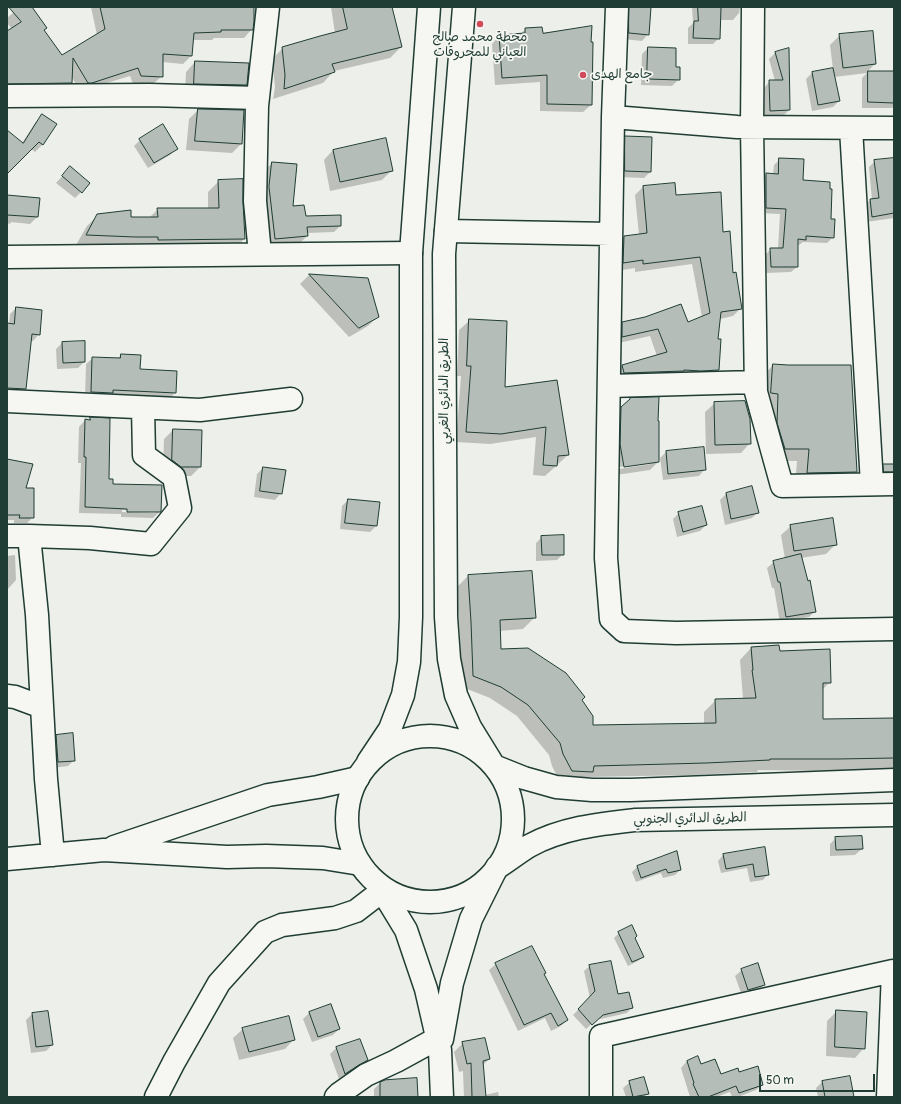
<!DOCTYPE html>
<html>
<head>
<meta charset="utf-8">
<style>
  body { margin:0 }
  #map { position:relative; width:901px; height:1104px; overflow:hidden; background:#edefea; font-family:Pangolin,sans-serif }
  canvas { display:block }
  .frame { position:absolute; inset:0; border:8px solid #1f3d34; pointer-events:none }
  .scale { position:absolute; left:759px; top:1074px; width:116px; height:18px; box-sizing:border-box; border:2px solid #1f3d34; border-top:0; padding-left:5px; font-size:12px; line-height:14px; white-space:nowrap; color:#1f3d34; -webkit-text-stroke:3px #f6f6f2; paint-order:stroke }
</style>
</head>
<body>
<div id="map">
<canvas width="901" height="1104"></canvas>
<div class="frame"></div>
<div class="scale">50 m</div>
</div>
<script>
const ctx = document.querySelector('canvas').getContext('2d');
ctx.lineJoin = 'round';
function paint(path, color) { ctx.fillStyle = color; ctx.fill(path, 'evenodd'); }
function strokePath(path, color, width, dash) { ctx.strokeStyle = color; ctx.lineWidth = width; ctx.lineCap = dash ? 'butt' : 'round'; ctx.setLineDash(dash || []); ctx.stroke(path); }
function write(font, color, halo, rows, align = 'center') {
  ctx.font = font + ' Pangolin,"Playpen Sans Arabic",sans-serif'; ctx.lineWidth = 3.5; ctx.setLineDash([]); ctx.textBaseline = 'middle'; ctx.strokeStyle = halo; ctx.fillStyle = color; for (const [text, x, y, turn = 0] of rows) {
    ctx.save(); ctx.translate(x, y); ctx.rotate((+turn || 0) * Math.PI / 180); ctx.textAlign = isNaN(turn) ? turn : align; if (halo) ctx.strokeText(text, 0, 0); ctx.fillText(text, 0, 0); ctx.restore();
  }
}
const shadow = new Path2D(`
  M20,7H31L43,31L62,56L97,35L91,7H253L252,29L244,38H214L212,40H192L191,56L183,64L162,62V76L153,84H133L130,76L80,91L71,76V83L62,91H7V32L12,29L7,23V18Z
  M331,7H392L391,8L401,47L390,58L334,71L323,83L273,99L275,87L272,59L283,48L335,33Z
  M630,7L648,34L642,41L623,39V13Z
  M692,7H740L739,13L733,20H719V38L713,44H688V28L693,23Z
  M526,29L542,34L591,105L583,112L540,111V82L495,85L492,44L499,36L520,34Z
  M840,35L875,64L867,72H894V106L892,108H862V78L867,73L834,77L839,101L833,107L812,111L806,79L812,73L833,69L830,45Z
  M648,48L675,68L679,79L672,86L641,85L642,54Z
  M788,50L789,110L783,116H764V88L770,81H775L769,59L775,53Z
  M195,62L246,85L236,94L185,93L186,72Z
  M198,110L241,144L232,153L186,150L189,119Z
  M42,116L55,124L42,145L35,152L31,149L7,172V131L22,143L35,123Z
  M626,137L650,172L644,178L619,177V143Z
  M140,140L176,149L170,155L148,168L134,146Z
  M333,150L392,170L382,180L330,191L324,160Z
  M780,159L801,181L830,220L833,237L827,243L803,242L799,245H797V267L791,272L765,273V255L771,249H778L780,214L760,213L761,180L767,174L773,175L774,165Z
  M894,159V218L866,222L864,206L870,200H872L869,167L875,161Z
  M272,163L292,207L305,217L340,226L334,232L306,233L307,236L301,242L269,245L264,194L266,169Z
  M70,168L81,192L75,198L56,183Z
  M219,181L244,239L234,250L124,248L76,245L87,226L98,215L130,218H149L158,209H208V192Z
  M643,187L675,196L722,233L741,308L733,316L720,319L717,340L718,370L710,378L692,379L614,374L622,366L657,356L650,336L614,344L615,332L623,323H687L702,317L692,264L635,272V268L616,271V245L624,237L639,235L635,195Z
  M7,196L39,199L37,217L30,224L11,222L10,224L7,223Z
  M309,275L368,279L378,316L368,326L349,337L300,284Z
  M16,308L39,334L33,341L31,340L25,389L19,395L7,394V324H9L10,314Z
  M470,320L504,388L556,382L568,455L545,476L533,475L536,437L490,444L456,442L461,376H457L459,330Z
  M62,343L84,362L78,368L57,369L56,349Z
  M121,355L139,370L175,393L169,399L85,398L86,364L93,358L117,359Z
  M773,365L856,472L844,484L795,485L797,461H772L761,378Z
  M630,399L658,462L650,470L616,475L614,416ZM651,462V464L619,469V467Z
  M715,403L750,443L741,453L706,454L705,412Z
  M91,418L108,480L112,485L160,511L153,518L121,517V514L79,513L81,463H78L79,427L85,420H89ZM122,510L156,511V513L122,512Z
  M173,430L200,467L191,476H172L163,470L164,439Z
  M703,448L705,469L699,476L663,480L660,458L666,452Z
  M7,460L24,489L33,517L27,523H14V520H7Z
  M884,465H894V484L875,474Z
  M263,468L281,493L275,500L254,497L257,474Z
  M752,488L758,512L752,518L725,525L720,500L726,494Z
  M348,500L376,526L370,532L340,529L342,506Z
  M679,513L706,525L700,531L677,537L673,519Z
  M791,526L836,544L826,554L801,558L815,611L809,617L780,623L774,588H772L767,568L774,562L785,559L781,535Z
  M542,537L563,554L557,560L536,561V543Z
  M15,555L16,580L7,590V556Z
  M531,572L535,617L523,629L499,631L500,650L581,700L592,726L704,724V712L716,700L743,699L740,660L751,648L779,652L830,682L822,690V720L894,719V770L826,771L758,770L757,772L694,775L586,777L581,783L560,782L552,766L549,755L517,716L490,698L462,687L460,634L456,588L468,576Z
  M57,736L74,760L68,766L52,768L50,742Z
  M836,838L862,849L855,855L830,856V844Z
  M764,848L768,874L763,880L750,882L747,868L721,873L718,861L723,855Z
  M637,867L680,870L675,875L663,878L661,873L636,882L632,872Z
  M619,933L634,938L643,957L638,961L628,966L614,938Z
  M496,964L544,974L567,1020L561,1026L551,1031L545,1018L518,1031L489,970Z
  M590,966L617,996L632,1007L627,1013L596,1020L586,1029L573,1015L590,998L584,971Z
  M742,970L764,985L758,991L742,996L735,976Z
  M837,1011L864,1048L855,1058L826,1056L827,1021Z
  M47,1012L52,1045L46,1051L31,1053L26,1020L32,1014Z
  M309,1013L339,1029L333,1035L312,1042L303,1019Z
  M243,1029L294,1039L285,1049L239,1060L233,1038Z
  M359,1040L366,1060L360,1066L352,1071L339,1079L330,1054L336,1048Z
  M463,1043L489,1059L482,1066L485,1095L498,1092L499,1097H464L463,1071L459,1072L454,1052Z
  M698,1058L701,1065L720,1075L738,1073L762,1084L756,1090L738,1097H732L730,1092L716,1097H690L681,1068L687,1061Z
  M630,1082L648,1093L644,1097H626L623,1088Z
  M822,1082L853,1097H818L816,1088Z
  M380,1083L416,1097H374V1089Z`);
const building = new Path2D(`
  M9,7H32L47,28L44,30L62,55L105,29L100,7H254V21L253,30H221V32L194,33L192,56L163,54V77L141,76L138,68L92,83H88L73,58L72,83L7,84V31L21,22Z
  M343,7H392L402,47L332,64L335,72L284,89L285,75L282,47L320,36L347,29Z
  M629,7H651L649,35L629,33Z
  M698,7H721L720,39L693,38L694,21H698Z
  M592,26L591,42H593L592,105L547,104V75L502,78L499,35L525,33V28L542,27L543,33Z
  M873,31L876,64L843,68L839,34Z
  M648,47L676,48V67H680V80L647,79Z
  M789,48L790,110L770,111L769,80H783L775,52Z
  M195,61L249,63L247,85L194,84Z
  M833,68L840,101L818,105L812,72Z
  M868,71H894V103L868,102Z
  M198,109L244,110L242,144L195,141Z
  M42,114L57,124L43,145L39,142L7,174V130L23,143Z
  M163,124L178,149L154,163L139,139Z
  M625,136L652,137L651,172L625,171Z
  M386,138L393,171L340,182L333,150Z
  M779,158L804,159L803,180L830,182V189H832L831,219H835L834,238L806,236V240L798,239V267H771L770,248H783L786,209L766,208V173L778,174Z
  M894,158V213L872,217L870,199L879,198L874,160Z
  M272,162L297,164L293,206L304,205L306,216L341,215V226L307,227L308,236L275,239L269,187Z
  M70,166L90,183L82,193L62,176Z
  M243,179V202L245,239L158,240V237H135L86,235L97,214L131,210V217H158L157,208H219L218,180Z
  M675,183L676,195L721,192L723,232L730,231L733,273L736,272L742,309L721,312L718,339H721L719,370L701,371L684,370V371L624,373L622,365L667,352L658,329L622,337V322L645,317L681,304L688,322L710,313L700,257L643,264V260L623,263L624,236L647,233L643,186Z
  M7,195L40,198L38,217L7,215Z
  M309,274L368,278L379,317L359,328Z
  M16,307L42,310L40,335L32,334L26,389L7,388V323L14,324Z
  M469,319L507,321L505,387L557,380L569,455L558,456L557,466L543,465L546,427L501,434L466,432L471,366H467Z
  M85,341V362L63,363L62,342Z
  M121,354L141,355L140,369L177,371L176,393L113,390V393L91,392L92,357L120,358Z
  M773,364L788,365H851L857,472L807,473L809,449H785L777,423L778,394L771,393Z
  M659,397L658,421H659V462L624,467L620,444L621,407L630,399V398Z
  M745,401L750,419L751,444L715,445L714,402Z
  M90,417L110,418L109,479H113V484L162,485L161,512H127V509L85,507L86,457H84L85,419L90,420Z
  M173,429L202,430L201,467H181L172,460Z
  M704,447L706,470L668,474L666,451Z
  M7,459L33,464L26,488H34V518H19L20,515H7Z
  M883,464H894V472H884Z
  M263,467L286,470L282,494L260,491Z
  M752,486L759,513L731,519L726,493Z
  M348,499L380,502L377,526L345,523Z
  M702,506L707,525L683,532L678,512Z
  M833,518L837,545L794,551L790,525Z
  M564,535V555H542L541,536Z
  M801,554L808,581L810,580L816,612L786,617L780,582H778L773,561Z
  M532,571L536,618L500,620L501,649L528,648L566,673L585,697L582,700L593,716V725L716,723L715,699L756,698L752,670H753L751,647L779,645L780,651L830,649L831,683H823V719L894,718V758L838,759H770V760L706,763L594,766L593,772L572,771L563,754L560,743L528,705L501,687L473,676L471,622L468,575Z
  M73,733L75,761L58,762L56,735Z
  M862,836L863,849L836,850L835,837Z
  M765,847L769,875L755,877L753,864L726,869L723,854Z
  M677,851L681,870L668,873L666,869L641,878L637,866Z
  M632,925L637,936L635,938L644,957L632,962L618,932Z
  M532,946L546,973L544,974L568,1020L558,1026L551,1013L524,1025L495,963Z
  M611,961L618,994L629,992L633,1008L603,1015L592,1025L578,1009L595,991L589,965Z
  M758,963L765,985L748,990L741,969Z
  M331,1004L340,1029L318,1037L309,1012Z
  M836,1010L867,1012L865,1049L835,1047Z
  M48,1011L53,1045L36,1047L32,1013Z
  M289,1016L295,1040L249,1052L242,1028Z
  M485,1038L490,1059L483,1061L486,1097H472L471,1063L467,1064L462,1042Z
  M360,1039L368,1060L359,1065L345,1074L336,1047Z
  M698,1056L701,1064L715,1059L721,1074L738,1068L739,1072L758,1066L763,1085L739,1093L736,1086L708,1097H699L693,1084L694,1083L687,1061Z
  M850,1076L854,1097H825L822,1081Z
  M644,1077L649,1094L633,1097L629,1081Z
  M417,1078L418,1097H380V1082L385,1080Z`);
const minor = new Path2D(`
  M617,7L613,117L606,558L611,619L624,631L676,633L894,629
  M753,7L752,127L756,392L782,486L894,484
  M7,96L149,95L258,98
  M613,117L737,127L894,128
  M851,128L872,484
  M446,231L611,234
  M260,254L255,201L257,106L268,7
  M7,257L411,253
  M609,386L755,382
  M7,401L200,410L291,399
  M7,536H29L37,615L46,779L53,855
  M29,536L90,538L151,544L180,508L174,477L144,455L143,408
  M7,696L15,697L42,707
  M114,847L268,795L318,787L358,778
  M7,859L104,850L227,857L266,856L323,858L360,864
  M378,884L406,930L426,989L440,1050L442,1097
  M442,1039L452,983L471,919L497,867
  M156,1097L174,1062L219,983L265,932L282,925L335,918L356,911L382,891
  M336,1097L339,1094L366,1075L396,1061L438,1038
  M601,1097V1036L893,971L888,1097`);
const major = new Path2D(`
  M464,7L444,254L446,617L449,659L456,695L470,727L494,766L524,778L556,787L592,790H631L894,780
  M347 819a83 83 0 1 1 166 0a83 83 0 1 1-166 0Z
  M368,762L390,729L403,695L409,662L411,617V253L429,7
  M498,867C509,860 519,852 529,846C562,828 599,824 635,820L894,815`);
const markers = [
  [480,24,4,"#d1495b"],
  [583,75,4,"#d1495b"]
];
const poiNames = [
  ["محطة محمد صالح",480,38],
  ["العياني للمحروقات",480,53],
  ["جامع الهدى",591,75,"left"]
];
const streetNames = [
  ["الطريق الدائري الغربي",445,391,-90],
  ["الطريق الدائري الجنوبي",690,819,-1]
];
paint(shadow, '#0003');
paint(building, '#b4bdb8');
strokePath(building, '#1f3d34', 1);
strokePath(minor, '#1f3d34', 25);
strokePath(major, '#1f3d34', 25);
strokePath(minor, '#f6f6f2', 22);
strokePath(major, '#f6f6f2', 22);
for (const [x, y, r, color] of markers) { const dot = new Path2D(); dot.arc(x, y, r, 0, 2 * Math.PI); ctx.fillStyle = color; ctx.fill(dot); strokePath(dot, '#f6f6f2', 1.5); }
write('13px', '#1f3d34', '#f6f6f2', poiNames);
write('13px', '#1f3d34', '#f6f6f2', streetNames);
</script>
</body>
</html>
